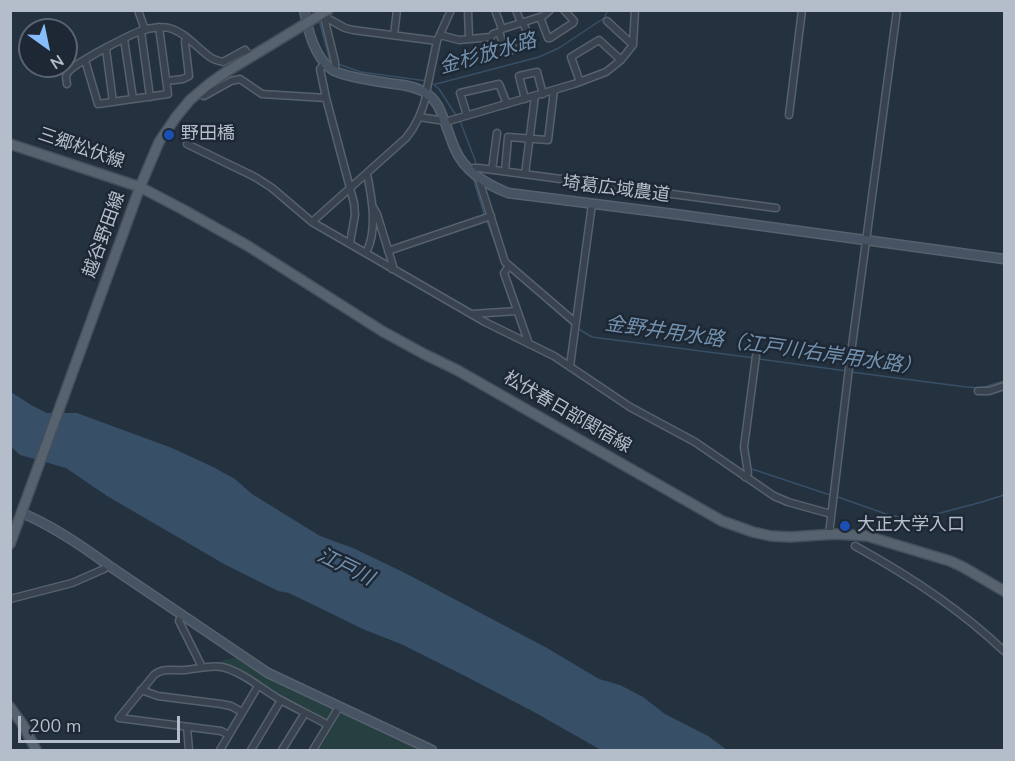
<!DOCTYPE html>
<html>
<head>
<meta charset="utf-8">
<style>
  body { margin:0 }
  #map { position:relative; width:1015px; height:761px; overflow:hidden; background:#24323f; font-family:"Nunito Sans",sans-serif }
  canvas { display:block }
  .frame { position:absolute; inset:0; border:12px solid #b4beca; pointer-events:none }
  .north { position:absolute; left:18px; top:18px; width:60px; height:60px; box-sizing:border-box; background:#1d2834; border:2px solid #596470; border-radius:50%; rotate:147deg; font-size:16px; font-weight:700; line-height:24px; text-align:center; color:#b4beca }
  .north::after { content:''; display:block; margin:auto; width:21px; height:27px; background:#88bdfb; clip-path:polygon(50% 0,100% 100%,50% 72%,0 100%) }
  .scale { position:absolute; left:18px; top:716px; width:162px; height:27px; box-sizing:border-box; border:3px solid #b4beca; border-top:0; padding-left:8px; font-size:18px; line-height:21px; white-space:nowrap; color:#b4beca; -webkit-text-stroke:4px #1d2834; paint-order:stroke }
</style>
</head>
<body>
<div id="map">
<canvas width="1015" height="761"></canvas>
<div class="frame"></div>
<div class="north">N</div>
<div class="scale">200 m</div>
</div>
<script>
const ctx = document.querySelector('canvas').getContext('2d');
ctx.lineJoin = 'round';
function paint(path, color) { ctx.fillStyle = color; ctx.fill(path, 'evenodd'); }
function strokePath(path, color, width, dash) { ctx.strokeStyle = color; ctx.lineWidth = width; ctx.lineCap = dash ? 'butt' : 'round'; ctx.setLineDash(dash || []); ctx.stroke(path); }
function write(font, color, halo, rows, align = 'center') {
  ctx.font = font + ' "Nunito Sans","Noto Sans JP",sans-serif'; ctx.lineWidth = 5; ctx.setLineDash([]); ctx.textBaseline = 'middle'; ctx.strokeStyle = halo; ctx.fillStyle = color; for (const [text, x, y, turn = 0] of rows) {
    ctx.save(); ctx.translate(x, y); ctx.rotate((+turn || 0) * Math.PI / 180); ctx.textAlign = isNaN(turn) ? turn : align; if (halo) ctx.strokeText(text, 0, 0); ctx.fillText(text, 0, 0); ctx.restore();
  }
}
const green = new Path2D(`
  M238,657L333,708L334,710L328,720L326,721L233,668L208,664Z
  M341,713H343L424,750H319Z`);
const water = new Path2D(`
  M11,392L31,405L47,413H77L172,448L213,467L235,479L252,494L320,536L353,548L403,572L547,648L599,679L620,685L643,697L665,714L708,736L727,750H601L534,712L465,676L401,644L365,630L289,593L278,591L224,564L107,496L66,468L20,455L11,447Z`);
const stream = new Path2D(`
  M319,20L330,61L334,62
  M338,64L361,72L427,81
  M432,83L439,89L457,117
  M436,84L539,57L559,48L604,18L608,10
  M460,121L475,160L476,164
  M474,178V181L485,217
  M487,221L502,262
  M509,270L573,326
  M577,328L592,337L755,358
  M759,359L847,371
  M851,372L966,387L981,388L1004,381
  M741,448L743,464
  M749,468L830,495
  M835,496L889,515L909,519L929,516L982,502L1004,495`);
const street = new Path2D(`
  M138,10L145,30
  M468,10L469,39
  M495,10L502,29
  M516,10L521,23
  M324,17L335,62V68L332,70
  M325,17L345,28L353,30L437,41
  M540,17L548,38H550L573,23L574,21L564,10
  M607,21L633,45
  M141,31L150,97
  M499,32L506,52L531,44L523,22
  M394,35L397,10
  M440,35L459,40L491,37L493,34L499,32L502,29L543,16L550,10
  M124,39L133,99
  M106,49L113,102
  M85,60L98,104L168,94L159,27
  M325,63L320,69L326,98L354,203L355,215L350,243
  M167,81L183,79L189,76L185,42L186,38
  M580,82L571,57L599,40L621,60
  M67,84C66,78 65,75 69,71C77,62 134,32 146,29C153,28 162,26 169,28C185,32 197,48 210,57C214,60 219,61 223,62L245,50L250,57
  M198,93L204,96L231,81L240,79L262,94L326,98
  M426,93L437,41L451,10
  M525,99L519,76L537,72L543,94
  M467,115L460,93L499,84L507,104
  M789,115L802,10
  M419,117L445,121
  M445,122L574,84L606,72L621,60L633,45L635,10
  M187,144L255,177L272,188L312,222L485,322L554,356L630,407L695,442L774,496L788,502L831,514
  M492,170L497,133
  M470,171L474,168H479L776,208
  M505,171L508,137L548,140L554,90
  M525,174L535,96
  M481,180L480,183L505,262L576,323
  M373,207L377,214L393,266L392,269
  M312,222L406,138C417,125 423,110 427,93
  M388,251L491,216
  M366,253C378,230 372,198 367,174
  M509,266L504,273L529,344
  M472,314L517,311
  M570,366L592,204
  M978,391H989L1004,386
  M745,477L748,473L744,447L756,356
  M829,534L849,368L897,10
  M855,546C908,575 960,609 1004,651
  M10,599L72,583L104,569L108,565
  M182,614L179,621L202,667
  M141,690L158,696L221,704L231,706L242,712
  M187,727L189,750
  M229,735L221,731L119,718L154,675C164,667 173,671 185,670C197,669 210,665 222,667C241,671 262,689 279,699C295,708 312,716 328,725
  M220,750L258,686
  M251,750L281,700
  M282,750L305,713
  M313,750L339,707`);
const secondary = new Path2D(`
  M304,10C308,30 314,56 331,69C342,77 387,83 403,85C418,88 430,92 438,106C445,120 449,135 455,149C465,172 486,184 508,193L682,215L1004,259
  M22,513C53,526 81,545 108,565L268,673L432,750`);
const primary = new Path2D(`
  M10,144L140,187L182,209L248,246L382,331L424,354L457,370L722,521L753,532L771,536L790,537L836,534L867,536L950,561L963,567L1004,591
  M10,544L140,187L159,142L176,117L190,100L209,84L226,72L328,10
  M10,707L23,725L36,750`);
const markers = [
  [169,135,6,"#1a4fb4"],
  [845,526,6,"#1a4fb4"]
];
const poiNames = [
  ["野田橋",181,135],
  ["大正大学入口",857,526]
];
const streetNames = [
  ["三郷松伏線",81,149,19],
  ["埼葛広域農道",616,190,7],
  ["越谷野田線",105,235,-70],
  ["松伏春日部関宿線",567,413,30]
];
const waterNames = [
  ["金杉放水路",488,55,-16],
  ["金野井用水路（江戸川右岸用水路）",763,347,8],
  ["江戸川",345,568,26]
];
paint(green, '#263f40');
paint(water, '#374f67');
strokePath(stream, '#374f67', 1.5);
strokePath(street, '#56616d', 9);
strokePath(secondary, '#56616d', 11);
strokePath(primary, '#444f5b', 12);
strokePath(street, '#38434f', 6);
strokePath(secondary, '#465362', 8);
strokePath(primary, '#56636f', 9);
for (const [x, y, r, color] of markers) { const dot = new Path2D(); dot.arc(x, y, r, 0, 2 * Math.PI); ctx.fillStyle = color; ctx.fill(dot); strokePath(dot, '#1d2834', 2); }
write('18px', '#b4beca', '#1d2834', poiNames, 'left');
write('18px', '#b4beca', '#1d2834', streetNames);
write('italic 20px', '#7391ae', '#1d2834', waterNames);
</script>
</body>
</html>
